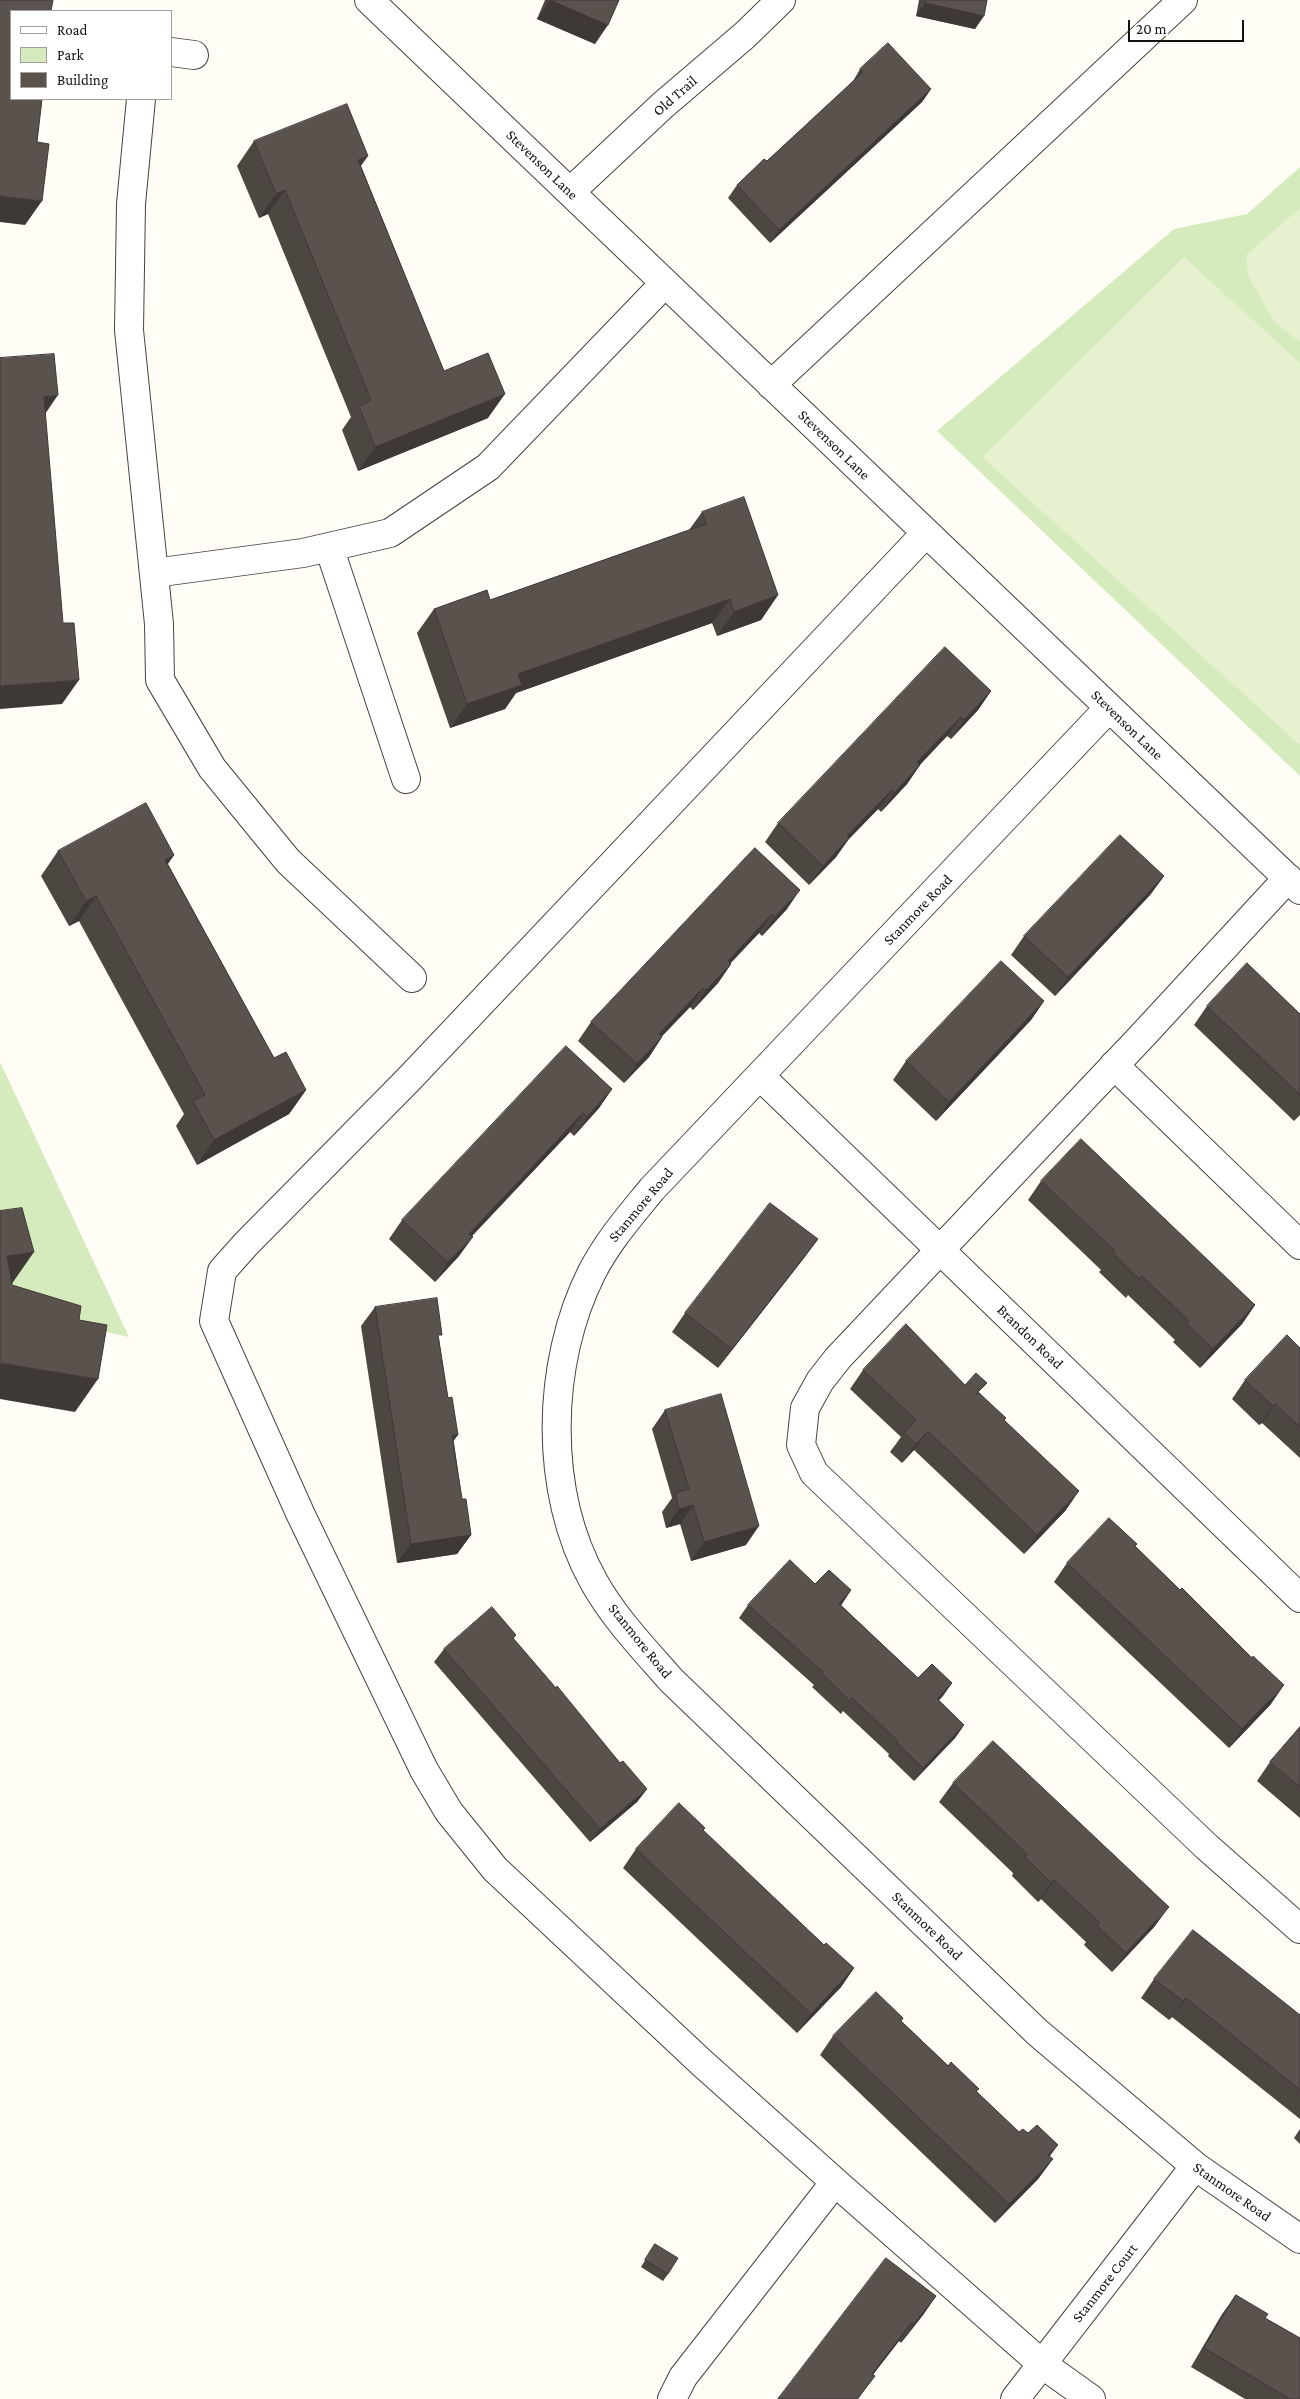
<!DOCTYPE html>
<html>
<head>
<meta charset="utf-8">
<style>
  body { margin:0 }
  #map { position:relative; width:1300px; height:2399px; overflow:hidden; background:#fffdf5; font-family:"Crimson Pro",serif }
  canvas { display:block }
  .legend { position:absolute; left:10px; top:10px; width:162px; height:90px; box-sizing:border-box; background:#fff; border:1px solid #a0a0a0; margin:0; padding:6px 9px; list-style:none; font-size:15px; color:#111 }
  .legend li { display:flex; align-items:center; gap:10px; height:25px }
  .legend b { width:25px; border:1px solid #a0a0a0 }
  .scale { position:absolute; left:1128px; top:20px; width:116px; height:22px; box-sizing:border-box; border:2px solid #111; border-top:0; padding-left:6px; font-size:15px; line-height:18px; white-space:nowrap; color:#111; -webkit-text-stroke:4px #fff; paint-order:stroke }
</style>
</head>
<body>
<div id="map">
<canvas width="1300" height="2399"></canvas>
<ul class="legend">
<li><b style="height:6px;background:#fff"></b>Road</li>
<li><b style="height:14px;background:#d5ebbd"></b>Park</li>
<li><b style="height:14px;background:#5a524d"></b>Building</li>
</ul>
<div class="scale">20 m</div>
</div>
<script>
const ctx = document.querySelector('canvas').getContext('2d');
ctx.lineJoin = 'round';
function paint(path, color) { ctx.fillStyle = color; ctx.fill(path, 'evenodd'); }
function strokePath(path, color, width, dash) { ctx.strokeStyle = color; ctx.lineWidth = width; ctx.lineCap = dash ? 'butt' : 'round'; ctx.setLineDash(dash || []); ctx.stroke(path); }
function write(font, color, halo, rows, align = 'center') {
  ctx.font = font + ' "Crimson Pro",serif'; ctx.lineWidth = 5; ctx.setLineDash([]); ctx.textBaseline = 'middle'; ctx.strokeStyle = halo; ctx.fillStyle = color; for (const [text, x, y, turn = 0] of rows) {
    ctx.save(); ctx.translate(x, y); ctx.rotate((+turn || 0) * Math.PI / 180); ctx.textAlign = isNaN(turn) ? turn : align; if (halo) ctx.strokeText(text, 0, 0); ctx.fillText(text, 0, 0); ctx.restore();
  }
}
const green = new Path2D(`
  M1300,167V776L937,431L1174,229L1247,214Z
  M0,1062L129,1337L18,1313L0,1244Z`);
const pitch = new Path2D(`
  M1300,208V342L1275,322L1248,276L1246,255Z
  M1184,257L1300,363V745L982,457Z`);
const minor = new Path2D(`
  M369,0L1300,890
  M171,52L194,55
  M141,99L131,204L129,330L159,624L160,680L212,768L288,861L412,978
  M570,192L663,105L745,35L781,0
  M771,385L1183,0
  M329,547L406,779
  M154,573L303,553L390,533L488,467L665,283
  M1109,708L652,1189C630,1216 608,1241 592,1272C546,1363 543,1491 594,1582C614,1618 644,1649 671,1680L1037,2032L1195,2166L1300,2239
  M1288,878L1143,1035L838,1358L820,1381L805,1408L801,1445L814,1473L1207,1847L1300,1929
  M1114,1065L1300,1245
  M760,1076L1300,1598
  M835,2182L1042,2364L1091,2399
  M672,2399L683,2377L835,2182L702,2063L495,1869L449,1812L424,1770L300,1513L214,1321L222,1271L246,1244L408,1080L926,533
  M1015,2399L1195,2166`);
const wall = new Path2D(`
  M545,0H619L595,44L537,19Z
  M919,0H987L975,29L916,16Z
  M860,69L931,89L922,102L770,243L728,198L737,185L767,161L852,83Z
  M254,141L361,166L444,371L488,418L358,471L342,430L351,417L268,214L259,218L237,166Z
  M702,512L778,595L761,620L717,636L712,623L516,693L505,709L450,728L417,633L434,609L490,600L689,530Z
  M991,691L978,710L951,739L947,736L920,765L907,784L881,812L878,809L848,840L836,857L809,885L765,842L778,823Z
  M755,848L787,909L762,936L759,933L730,963L731,964L718,983L693,1010L690,1007L661,1037H662L649,1057L624,1083L578,1041L591,1022Z
  M58,851L174,855L168,864L274,1058L306,1090L289,1114L197,1165L176,1126L184,1114L79,921L69,926L41,876Z
  M1164,876L1150,895L1055,996L1011,955L1024,936Z
  M1044,1001L1031,1020L936,1121L893,1080L906,1061Z
  M1207,1006L1300,1014V1115L1294,1121L1194,1025Z
  M612,1089L599,1108L574,1136L570,1132L472,1236L459,1256L435,1282L389,1239L402,1220Z
  M1041,1181L1255,1305L1242,1324L1200,1368L1173,1342L1175,1340L1128,1295L1126,1298L1099,1272L1101,1270L1028,1200Z
  M818,1239L804,1258L718,1368L672,1332L685,1313Z
  M375,1307L439,1339L462,1499L471,1535L457,1554L397,1563L361,1326Z
  M1300,1348V1458L1262,1423L1259,1425L1232,1399L1245,1380Z
  M863,1370L965,1385L980,1393L1004,1420L1066,1510L1024,1554L914,1450L902,1463L890,1452L901,1437L850,1389Z
  M665,1410L746,1545L691,1561L680,1524L666,1528L662,1512L672,1498L652,1429Z
  M1135,1547L1252,1658L1271,1704L1229,1748L1054,1582L1067,1563Z
  M851,1590L841,1605L918,1678L952,1683L939,1700L964,1725L955,1738L914,1781L888,1756L889,1754L843,1711L841,1714L812,1687L814,1685L739,1618L748,1605Z
  M516,1635L513,1639L620,1763L647,1789L637,1802L590,1842L434,1662L444,1649Z
  M1300,1727V1818L1257,1781L1270,1762Z
  M953,1783L1155,1926L1112,1972L1084,1945L1086,1942L1041,1899L1038,1902L1012,1876L1013,1873L939,1802Z
  M703,1831L824,1945L854,1968L841,1987L797,2033L623,1868L636,1849Z
  M1154,1979L1300,2015V2119L1172,2017L1169,2020L1141,1998Z
  M901,2021L1019,2132L1039,2178L995,2223L820,2055L833,2036Z
  M1300,2129V2144L1294,2138Z
  M655,2244L668,2274L663,2281L641,2267Z
  M1236,2295L1265,2318L1300,2399H1245L1191,2367L1222,2314Z
  M936,2296L923,2315L901,2343L899,2341L873,2374L875,2376L858,2399H778Z`);
const shadedWall = new Path2D(`
  M550,0L608,25L595,44L537,19Z
  M925,3L984,16L975,29L916,16Z
  M931,89L922,102L770,243L779,230Z
  M368,156L351,180L358,160Z
  M285,190L268,214L259,218L276,194Z
  M0,196L42,201L25,225L0,222Z
  M505,394L488,418L358,471L375,447Z
  M58,395L41,420L44,397Z
  M778,595L761,620L717,636L734,612Z
  M730,599L712,623L516,693L505,709L450,728L467,704L518,674Z
  M79,680L62,704L0,709V686Z
  M991,691L978,710L951,739L964,720Z
  M961,717L947,736L904,781L917,762Z
  M920,765L907,784L881,812L894,793Z
  M892,790L878,809L848,840L836,857L809,885L823,866L847,836Z
  M174,855L157,879L165,860Z
  M1164,876L1150,895L1055,996L1068,977Z
  M800,890L787,909L762,936L775,917Z
  M96,896L79,921L69,926L86,901Z
  M772,914L759,933L715,980L728,961Z
  M731,964L718,983L693,1010L706,990Z
  M703,988L690,1007L646,1053L659,1034Z
  M1044,1001L1031,1020L936,1121L949,1102Z
  M662,1037L649,1057L624,1083L637,1064Z
  M612,1089L599,1108L574,1136L587,1117Z
  M306,1090L289,1114L197,1165L214,1140Z
  M583,1113L570,1132L456,1253L469,1234Z
  M473,1237L459,1256L435,1282L448,1262Z
  M818,1239L804,1258L718,1368L732,1349Z
  M34,1252L11,1285L7,1256Z
  M1142,1276L1128,1295L1126,1298L1139,1279Z
  M1255,1305L1242,1324L1200,1368L1213,1349Z
  M0,1363L98,1379L75,1412L0,1399Z
  M1275,1404L1262,1423L1259,1425L1273,1406Z
  M928,1431L914,1450L902,1463L916,1444Z
  M452,1435H458L444,1454Z
  M1079,1491L1066,1510L1024,1554L1037,1535Z
  M693,1505L680,1524L666,1528L679,1509Z
  M759,1526L746,1545L691,1561L704,1542Z
  M471,1535L457,1554L397,1563L411,1544Z
  M851,1590L842,1604L830,1617L839,1604Z
  M952,1683L943,1696L928,1712L937,1699Z
  M1284,1685L1271,1704L1229,1748L1242,1729Z
  M964,1725L955,1738L914,1781L923,1768Z
  M647,1789L637,1802L590,1842L600,1829Z
  M1054,1880L1041,1899L1038,1902L1051,1883Z
  M1169,1907L1155,1926L1112,1972L1126,1953Z
  M854,1968L841,1987L797,2033L811,2014Z
  M1186,1998L1172,2017L1169,2020L1183,2001Z
  M1058,2145L1044,2164L1048,2155Z
  M1053,2159L1039,2178L995,2223L1009,2204Z
  M936,2296L923,2315L901,2343L914,2324Z
  M912,2322L899,2341L859,2393L872,2374Z`);
const building = new Path2D(`
  M0,0H53L51,11H11V99H42L37,142L49,144L42,201L0,196Z
  M550,0H619L608,25Z
  M926,0H987L984,16L925,3Z
  M888,43L931,89L779,230L737,185L764,159L767,161L863,72L860,69Z
  M347,104L368,156L358,160L444,371L488,353L505,394L375,447L359,406L371,400L285,190L276,194L254,141Z
  M54,354L58,395L44,397L63,623H74L79,680L0,686V358Z
  M744,497L778,595L734,612L730,599L518,674L522,685L467,704L434,609L487,590L490,600L706,524L702,512Z
  M945,647L991,691L964,720L961,717L917,762L920,765L894,793L892,790L847,836L849,838L823,866L778,823Z
  M146,803L174,855L165,860L274,1058L286,1052L306,1090L214,1140L193,1101L205,1095L96,896L86,901L58,851Z
  M1120,835L1164,876L1068,977L1024,936Z
  M755,848L800,890L775,917L772,914L728,961L731,964L706,990L703,988L659,1034L662,1037L637,1064L591,1022Z
  M1001,961L1044,1001L949,1102L906,1061Z
  M1247,963L1300,1014V1095L1207,1006Z
  M566,1046L612,1089L587,1117L583,1113L469,1234L473,1237L448,1262L402,1220Z
  M1081,1139L1255,1305L1213,1349L1186,1323L1189,1321L1142,1276L1139,1279L1113,1253L1115,1251L1041,1181Z
  M770,1203L818,1239L732,1349L685,1313Z
  M22,1208L34,1252L7,1256L12,1285L81,1306L79,1320L107,1325L98,1379L0,1363V1211Z
  M437,1298L442,1335H438L448,1398L452,1397L458,1435H452L462,1499H466L471,1535L411,1544L375,1307Z
  M906,1324L965,1385L976,1373L987,1383L976,1394L979,1393L1006,1418L1004,1420L1079,1491L1037,1535L928,1431L916,1444L904,1433L916,1420L863,1370Z
  M1287,1335L1300,1348V1427L1275,1404L1273,1406L1245,1380Z
  M721,1394L759,1526L704,1542L693,1505L679,1509L675,1493L689,1489L665,1410Z
  M1109,1518L1137,1544L1135,1546L1180,1590L1182,1588L1252,1658L1253,1656L1284,1685L1242,1729L1067,1563Z
  M790,1560L815,1584L829,1570L851,1590L839,1604L918,1678L932,1664L952,1683L937,1699L964,1725L923,1768L897,1743L898,1741L852,1698L850,1701L822,1674L823,1672L748,1605Z
  M492,1607L516,1635L513,1638L556,1688L557,1686L620,1763L623,1761L647,1789L600,1829L444,1649Z
  M1300,1727V1787L1270,1762Z
  M993,1741L1169,1907L1126,1953L1097,1926L1100,1923L1054,1880L1051,1883L1025,1857L1027,1854L953,1783Z
  M679,1803L705,1828L703,1830L824,1945L826,1943L854,1968L811,2014L636,1849Z
  M1193,1930L1300,2015V2090L1186,1998L1183,2001L1154,1979Z
  M876,1992L903,2018L901,2021L948,2066L951,2062L979,2089L976,2091L1019,2132L1023,2129L1028,2133L1037,2125L1058,2145L1048,2155L1053,2159L1009,2204L833,2036Z
  M655,2244L678,2258L668,2274L645,2260Z
  M886,2258L936,2296L914,2324L912,2322L872,2374L875,2376L857,2399H778Z
  M1236,2295L1268,2314L1265,2318L1300,2338V2399H1290L1204,2348Z`);
const streetNames = [
  ["Old Trail",675,96,-41],
  ["Stevenson Lane",542,165,44],
  ["Stevenson Lane",834,445,44],
  ["Stevenson Lane",1127,725,44],
  ["Stanmore Road",918,910,-46],
  ["Stanmore Road",641,1205,-50],
  ["Brandon Road",1030,1337,44],
  ["Stanmore Road",640,1641,51],
  ["Stanmore Road",927,1926,44],
  ["Stanmore Road",1232,2192,35],
  ["Stanmore Court",1105,2283,-52]
];
paint(green, '#d5ebbd');
paint(pitch, '#e6f2cf');
strokePath(minor, '#444', 30);
strokePath(minor, '#fff', 28);
paint(wall, '#4d4742');
paint(shadedWall, '#3f3936');
paint(building, '#5a524d');
strokePath(building, '#3f3936', 1);
write('15px', '#111', '#fff', streetNames);
</script>
</body>
</html>
